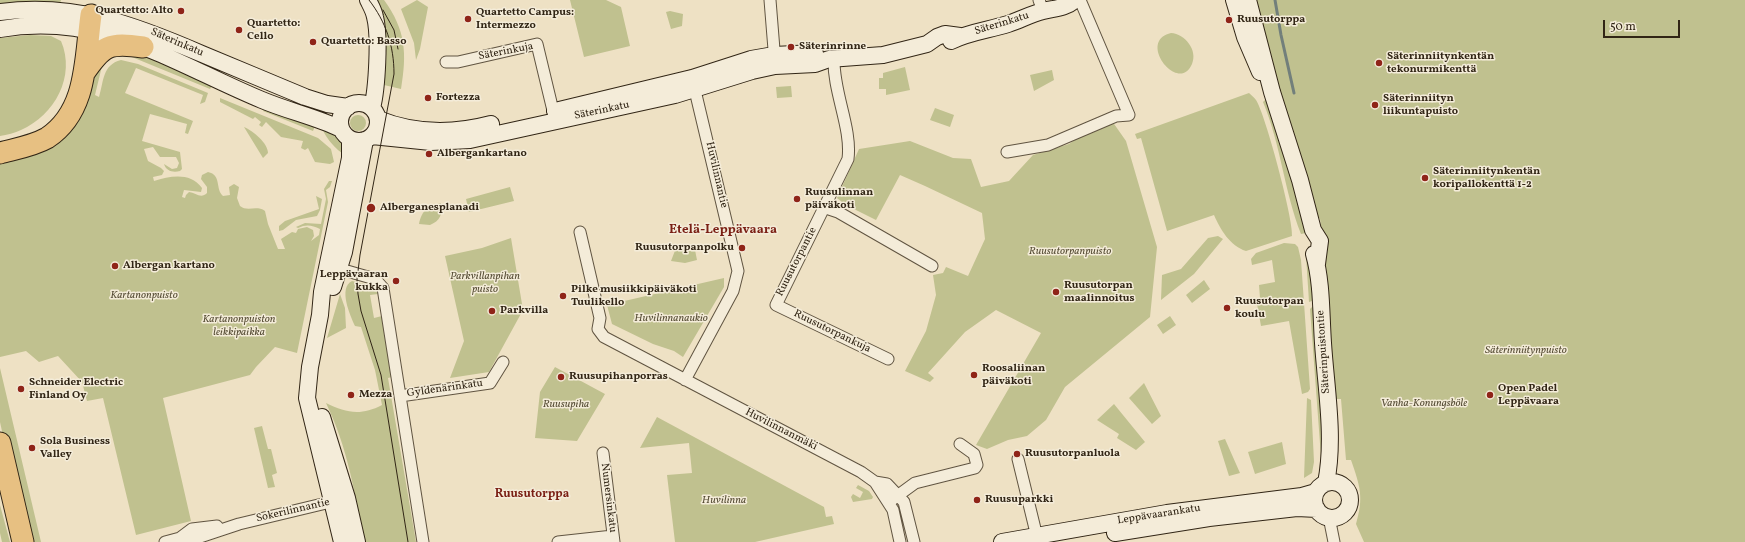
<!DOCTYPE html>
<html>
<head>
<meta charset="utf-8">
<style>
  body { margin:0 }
  #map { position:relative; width:1745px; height:542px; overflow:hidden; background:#eee1c4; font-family:Vollkorn,serif }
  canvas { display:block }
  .scale { position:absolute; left:1603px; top:20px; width:77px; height:18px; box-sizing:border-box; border:2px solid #312515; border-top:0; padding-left:5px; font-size:12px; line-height:14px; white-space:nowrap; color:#312515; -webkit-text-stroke:3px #f4ecd9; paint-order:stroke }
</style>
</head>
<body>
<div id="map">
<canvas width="1745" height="542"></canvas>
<div class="scale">50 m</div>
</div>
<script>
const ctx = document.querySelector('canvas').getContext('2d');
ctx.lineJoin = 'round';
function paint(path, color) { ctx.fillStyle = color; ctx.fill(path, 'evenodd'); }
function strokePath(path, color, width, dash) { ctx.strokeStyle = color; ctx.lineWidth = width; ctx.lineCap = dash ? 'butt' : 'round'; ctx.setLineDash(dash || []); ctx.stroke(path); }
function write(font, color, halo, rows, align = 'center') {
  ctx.font = font + ' Vollkorn,serif'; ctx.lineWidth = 3; ctx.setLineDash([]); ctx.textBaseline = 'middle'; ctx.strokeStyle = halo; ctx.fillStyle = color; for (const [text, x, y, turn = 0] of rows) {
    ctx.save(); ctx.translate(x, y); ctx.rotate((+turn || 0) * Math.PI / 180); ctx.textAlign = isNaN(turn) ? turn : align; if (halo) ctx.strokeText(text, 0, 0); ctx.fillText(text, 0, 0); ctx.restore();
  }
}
const green = new Path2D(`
  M0,0H61L59,8H0Z
  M373,0H384C406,30 407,54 401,89L384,85C389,49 386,33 373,0Z
  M417,0L428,7L420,49L416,60L414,43L401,9Z
  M570,0H606L621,7L630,46L584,57Z
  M1253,0H1745V542H1364L1356,524C1364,497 1360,486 1351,460H1346L1341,399H1335L1329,366L1324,245L1320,219L1316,215Z
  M670,11L683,14L682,26L671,29L666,12Z
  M1171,33C1185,34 1198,50 1192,64C1179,95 1136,41 1171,33Z
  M30,35L51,36L61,41C76,76 55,115 21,130C15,133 7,135 0,136V38Z
  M126,52L150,58L212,86L210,89L127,55Z
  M121,60L138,64L208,93L205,102L200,104L203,95L136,68L125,93L193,121L188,134L185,133L187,124L150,114L142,141L180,152L182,169L180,171C173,173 166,171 164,164L172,169L177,168L179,163L176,157H160L153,147L144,149L148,161L161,168L164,171L162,175L153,177L154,181C171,176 190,172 202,188L201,192L184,190L182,197L185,198L186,195L189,192C196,193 201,199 207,193V187L201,179L202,175L208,172C222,175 215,189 223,196L230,195L229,187L234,184L239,187L237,198L240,206C247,212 257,205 265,211L268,224L278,249H285L281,239L292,232L296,233L298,229L307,227L313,230L314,236L311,241L319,235L320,229C312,225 306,224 298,228L296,227L305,223L321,224L326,199L324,189L329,181H332L330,187L326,190L328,202L297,353L275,347L256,367L250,375L163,398L191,521L136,535L103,398L87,401L82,382L58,356L39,362L26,351L0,357V161L38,151L91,77L102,66L95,95L99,97C104,81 102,65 121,60Z
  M905,67L910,90L886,95V89H879V78H883V73Z
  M1052,70L1054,80L1034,91L1030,75Z
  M791,86L792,97L777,98L776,87Z
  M1249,93C1251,95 1254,97 1256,100C1265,113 1294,221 1292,236L1246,251C1230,246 1220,229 1214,215L1167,231L1141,138L1137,139L1135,134Z
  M1268,97L1278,127L1306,233L1301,234C1284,191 1281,145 1263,102Z
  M220,98L318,138L331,149L334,162L330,164L315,162L308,148L305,150L301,148L303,141L281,137L266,122L262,127L259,125L261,122L255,117L253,119L220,102Z
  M265,107L315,126L313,131L263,111Z
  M935,108L954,115L950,127L930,120Z
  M350 123a8 8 0 1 1 16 0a8 8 0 1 1-16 0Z
  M1112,121L1126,141L1157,247L1150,317L1065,387L1046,420L1027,436L1008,440L987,449L976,445L1041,333L996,310L965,332L928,373L934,378L930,382L905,371L926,331L936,295L933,275L943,273L946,267L968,276L985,239L982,213L925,186L900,175L876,220L846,205L837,198L859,149L910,141L953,158L971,159L981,187L1009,181L1033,155L1069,144L1083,134Z
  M244,127C253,131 268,143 268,153L263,158Z
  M323,128C338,135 341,136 344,154C338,152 322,134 323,128Z
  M510,187L514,201L469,212L466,199Z
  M316,196L322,199L320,210L317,216L296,220L283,230L279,231V226L285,221L319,209Z
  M441,203C443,214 440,221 430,225L419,224C422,210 427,207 441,203Z
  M1218,236L1223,239L1194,274L1161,300L1162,275L1181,269L1208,238Z
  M511,238L523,310L489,372L450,378L464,341L445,256L482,248Z
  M1284,243L1295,244L1298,247L1301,260L1310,389L1308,392L1302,394L1289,321L1261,326L1256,298H1260L1259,285L1275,282L1272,260L1252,265L1251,259L1256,253Z
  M676,248L690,251L695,250L697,260L685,263L671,261Z
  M1309,255L1313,291L1324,456L1321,457L1310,309L1313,306L1312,301L1309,302L1306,256Z
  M724,278V287L683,357L674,351L653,344L612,324L607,305Z
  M1204,280L1210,289L1192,303L1186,295Z
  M352,281L373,286L378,294L370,295L374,318L382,316L392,377L388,378L416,542H363C356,495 347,446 326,403C346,413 361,416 382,405L375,370L361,327L355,326C350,315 338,288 352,281Z
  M340,294L345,308L346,328L327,338Z
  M1170,316L1176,325L1163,334L1157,325Z
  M555,367L605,394L577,441L535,438L540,392Z
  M0,368L41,542H26L0,422Z
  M1144,383L1161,416L1152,424L1129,398Z
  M1307,398L1311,400L1314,462L1312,473L1304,478Z
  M1114,404L1145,442L1136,450L1117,438L1119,434L1097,420Z
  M657,417L824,507L826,517L832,516L834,524L755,542H675L667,475L692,473L689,443L640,448Z
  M262,426L268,449H271L277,473L272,475L275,487L268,488L254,428Z
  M1225,439L1240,473L1229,476L1218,441Z
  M1282,442L1286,464L1255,474L1248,452Z
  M858,485L869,491L873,497L872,499L853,502L851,497L853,494L860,498L863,492L856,488Z
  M0,505L10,542H2L0,533Z`);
const stream = new Path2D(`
  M1275,0L1281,35L1294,93`);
const street = new Path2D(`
  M770,0L775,62
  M1039,0L1043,11
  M834,59C833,92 852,128 848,159L776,305L888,359
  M446,62H458L537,44L555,119
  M1007,152L1048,145L1116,116L1129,115L1080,0
  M823,207L838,212L932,266
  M580,232L600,318L598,329L604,337L861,472L875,482L887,484L904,502L914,542
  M333,267L375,279L383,288L423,542
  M685,380L733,291L738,271L693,82
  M400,396L490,383L503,362
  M603,453L614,542
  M1018,459L1038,541
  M875,482L893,510L900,542
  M889,502L915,483L975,468L977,465L974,454L960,444
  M1329,517L1334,542
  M180,538L192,529L217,526
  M165,542L180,538L194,539L239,524L339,500
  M558,542L613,536`);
const secondary = new Path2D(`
  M368,0C371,6 374,11 375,17C380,36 377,89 372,108
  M1234,0L1245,37L1260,72
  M1248,0L1272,92L1300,180L1313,230L1320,241L1317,264
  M0,12C75,2 135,25 202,54C236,68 271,83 305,97L327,104L348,107
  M0,29C101,11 173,63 262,100C288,111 316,117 341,129
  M951,41C969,32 989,30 1008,24C1020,20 1031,14 1043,11C1055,8 1064,9 1075,0
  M340 122a19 19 0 1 1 38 0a19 19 0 1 1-38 0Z
  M555,111L692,78L751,59L774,55L815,53
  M378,119C415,134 453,134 491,124
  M372,136L431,142L470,140L675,95L752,71L775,66L815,64L829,59L883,55L927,44L937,37L945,34L960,36
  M1314,254C1322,282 1321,314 1323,343C1326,389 1335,438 1326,483
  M333,287L344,252L365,140
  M322,417L347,498L357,542
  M1314 500a18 18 0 1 1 36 0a18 18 0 1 1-36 0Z
  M1115,533L1209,518L1297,508L1317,509
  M342,542L307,398L310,367L320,315L322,292L350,158V139
  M1002,542L1167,513L1302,496L1316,492`);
const highway = new Path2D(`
  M84,73C103,45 109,42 143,47
  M0,153C15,149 33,146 47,138C88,111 85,58 91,15
  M0,443L23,542`);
const tram = new Path2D(`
  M369,0C386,22 394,46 394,74L360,255L357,279L358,294L361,311L381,375L408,542
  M383,10L394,30L398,49`);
const markers = [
  [181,11,4,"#8f2418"],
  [468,19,4,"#8f2418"],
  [1229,20,4,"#8f2418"],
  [239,30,4,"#8f2418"],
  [313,42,4,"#8f2418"],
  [791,47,4,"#8f2418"],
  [1379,63,4,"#8f2418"],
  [428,98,4,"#8f2418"],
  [1375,105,4,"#8f2418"],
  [429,154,4,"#8f2418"],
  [1425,178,4,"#8f2418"],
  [797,199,4,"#8f2418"],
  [371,208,5,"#8f2418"],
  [742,248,4,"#8f2418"],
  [115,266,4,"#8f2418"],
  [396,281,4,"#8f2418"],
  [1056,292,4,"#8f2418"],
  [563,296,4,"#8f2418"],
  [1227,308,4,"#8f2418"],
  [492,311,4,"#8f2418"],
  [974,375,4,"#8f2418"],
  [561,377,4,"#8f2418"],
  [21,389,4,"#8f2418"],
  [351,395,4,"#8f2418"],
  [1490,395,4,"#8f2418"],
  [32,448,4,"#8f2418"],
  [1017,454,4,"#8f2418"],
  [977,500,4,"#8f2418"]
];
const poiNames = [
  ["Quartetto: Alto",173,11,"right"],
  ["Quartetto Campus:",476,13],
  ["Intermezzo",476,26],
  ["Ruusutorppa",1237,20],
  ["Quartetto:",247,24],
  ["Cello",247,37],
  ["Quartetto: Basso",321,42],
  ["Säterinrinne",799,47],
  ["Säterinniitynkentän",1387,57],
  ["tekonurmikenttä",1387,70],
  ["Fortezza",436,98],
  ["Säterinniityn",1383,99],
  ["liikuntapuisto",1383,112],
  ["Albergankartano",437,154],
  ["Säterinniitynkentän",1433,172],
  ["koripallokenttä 1-2",1433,185],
  ["Ruusulinnan",805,193],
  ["päiväkoti",805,206],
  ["Alberganesplanadi",380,208],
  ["Ruusutorpanpolku",734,248,"right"],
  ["Albergan kartano",123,266],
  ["Leppävaaran",388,275,"right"],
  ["kukka",388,288,"right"],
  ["Ruusutorpan",1064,286],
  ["maalinnoitus",1064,299],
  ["Pilke musiikkipäiväkoti",571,290],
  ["Tuulikello",571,303],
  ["Ruusutorpan",1235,302],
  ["koulu",1235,315],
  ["Parkvilla",500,311],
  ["Roosaliinan",982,369],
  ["päiväkoti",982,382],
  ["Ruusupihanporras",569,377],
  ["Schneider Electric",29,383],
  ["Finland Oy",29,396],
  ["Open Padel",1498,389],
  ["Leppävaara",1498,402],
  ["Mezza",359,395],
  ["Sola Business",40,442],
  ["Valley",40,455],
  ["Ruusutorpanluola",1025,454],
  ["Ruusuparkki",985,500]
];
const streetNames = [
  ["Säterinkatu",1002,24,-17],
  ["Säterinkatu",177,43,23],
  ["Säterinkuja",506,52,-11],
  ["Säterinkatu",602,111,-12],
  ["Huvilinnantie",716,175,77],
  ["Ruusutorpantie",797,262,-63],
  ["Ruusutorpankuja",832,332,26],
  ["Säterinpuistontie",1324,352,-94],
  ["Gyldenärinkatu",445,389,-8],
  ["Huvilinnanmäki",781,430,27],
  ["Numersinkatu",608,498,83],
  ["Sokerilinnantie",293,511,-13],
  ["Leppävaarankatu",1159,515,-9]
];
const parkNames = [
  ["Ruusutorpanpuisto",1070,252],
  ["Parkvillanpihan",485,277],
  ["puisto",485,290],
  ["Kartanonpuisto",144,296],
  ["Huvilinnanaukio",671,319],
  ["Kartanonpuiston",239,320],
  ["leikkipaikka",239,333],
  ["Säterinniitynpuisto",1526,351],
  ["Vanha-Konungsböle",1424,404],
  ["Ruusupiha",566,405],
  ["Huvilinna",724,501]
];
const neighbourhoodNames = [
  ["Ruusutorppa",532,495]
];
const quarterNames = [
  ["Etelä-Leppävaara",723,231]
];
paint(green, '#c0c18f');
strokePath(stream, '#727f7b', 3);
strokePath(street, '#605441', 13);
strokePath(secondary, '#312515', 18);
strokePath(highway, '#312515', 23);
strokePath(street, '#f4ecd9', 11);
strokePath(secondary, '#f4ecd9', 16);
strokePath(highway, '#e7c082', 21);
strokePath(tram, '#312515', 1);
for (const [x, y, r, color] of markers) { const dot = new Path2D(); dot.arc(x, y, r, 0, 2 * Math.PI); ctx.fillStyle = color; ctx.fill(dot); strokePath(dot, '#f4ecd9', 1.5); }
write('bold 11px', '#312515', '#f4ecd9', poiNames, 'left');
write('11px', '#312515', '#f4ecd9', streetNames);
write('italic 11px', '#554c34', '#f4ecd9', parkNames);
write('bold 12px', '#7a1f14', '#f4ecd9', neighbourhoodNames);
write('bold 13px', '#7a1f14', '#f4ecd9', quarterNames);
</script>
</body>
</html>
